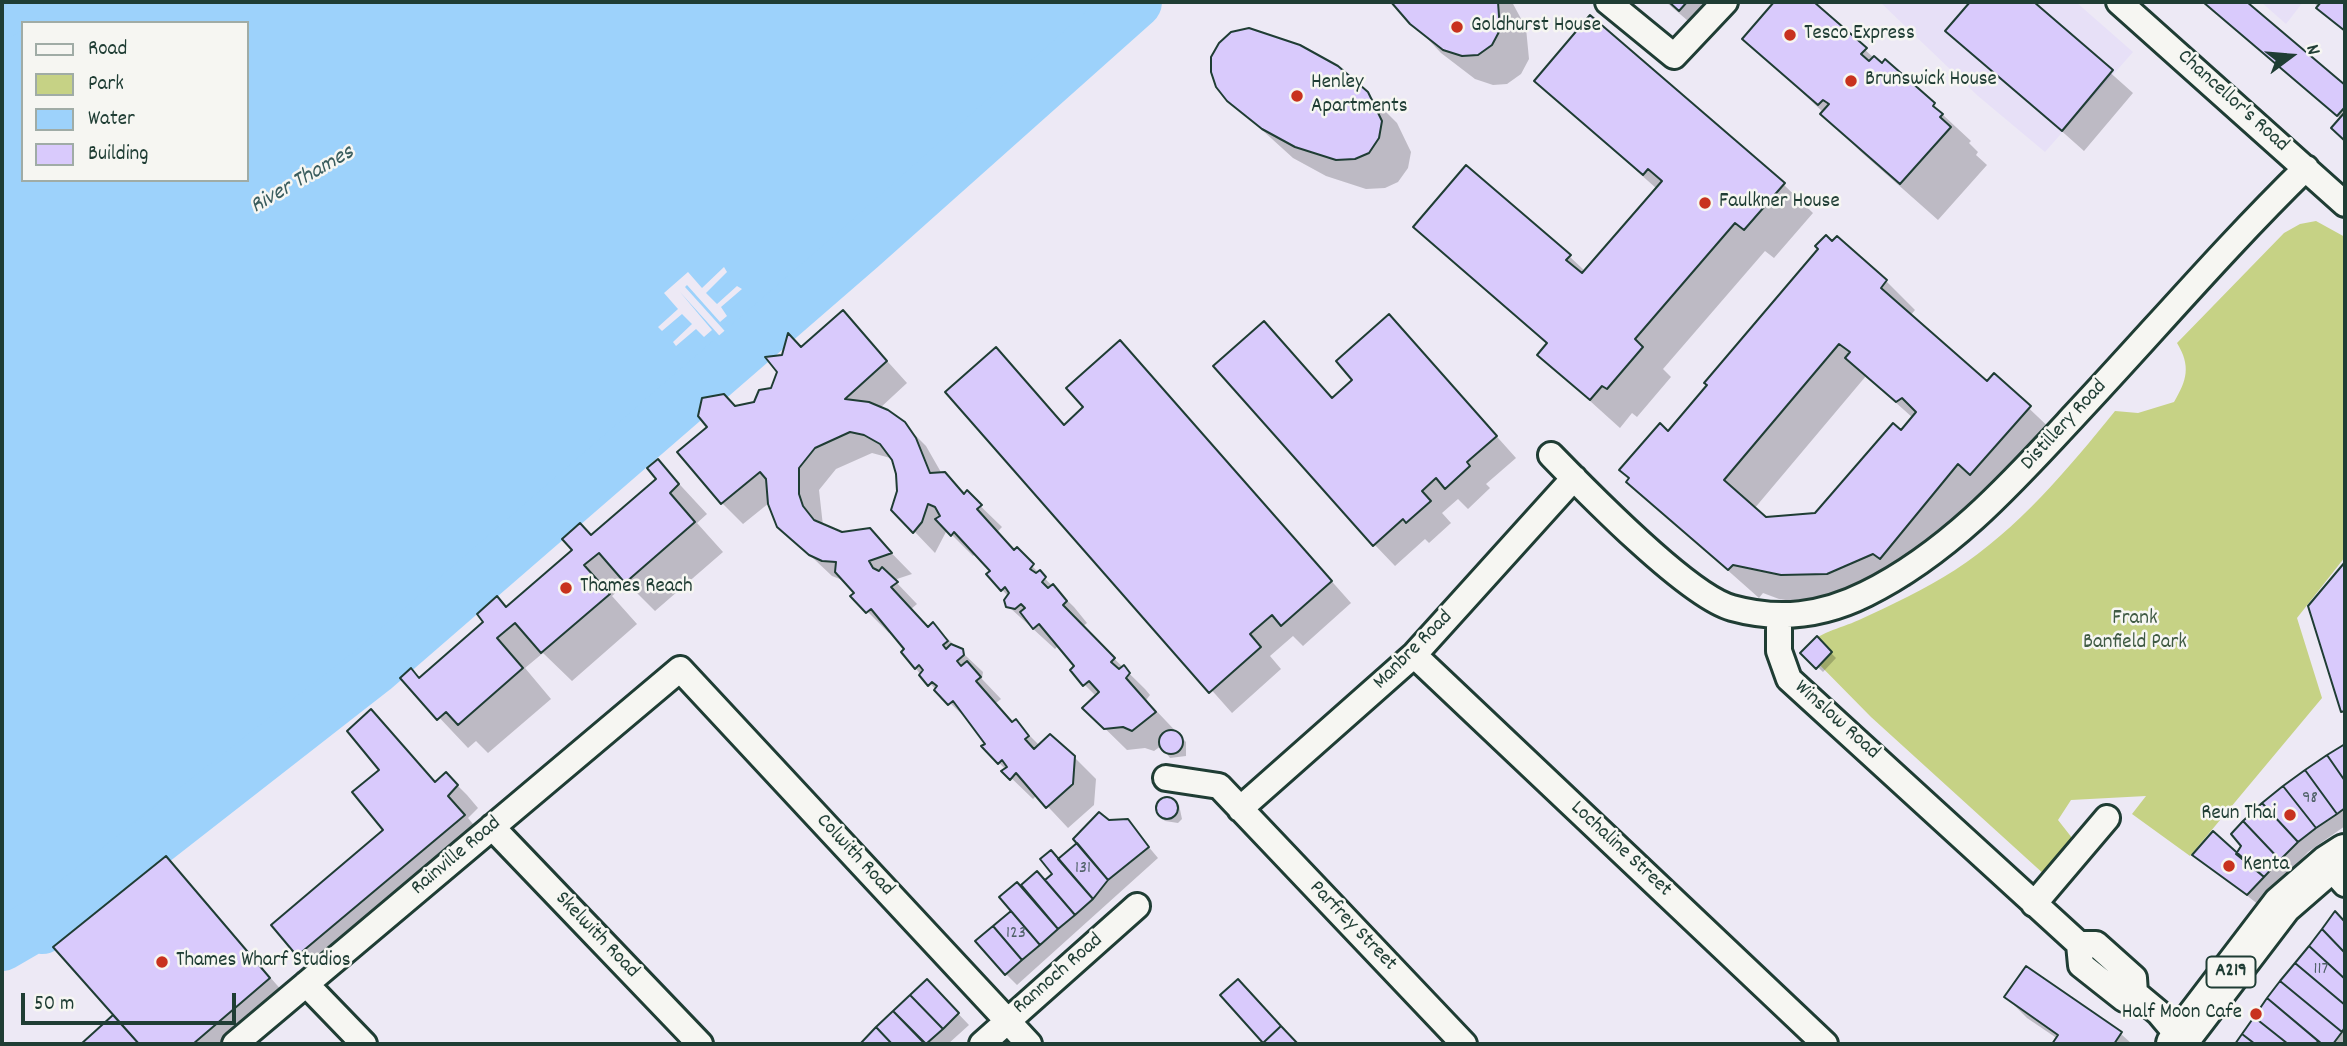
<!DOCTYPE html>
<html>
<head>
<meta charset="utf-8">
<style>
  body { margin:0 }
  #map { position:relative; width:2347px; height:1046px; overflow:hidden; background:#ede9f5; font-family:Dekko,sans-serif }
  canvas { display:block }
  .frame { position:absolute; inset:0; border:4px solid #1f3d34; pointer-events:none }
  .legend { position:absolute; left:21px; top:21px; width:228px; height:161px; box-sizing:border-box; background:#f6f6f2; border:2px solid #a0aca6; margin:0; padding:9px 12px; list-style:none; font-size:21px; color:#1f3d34 }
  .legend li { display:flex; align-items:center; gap:14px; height:35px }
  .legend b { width:35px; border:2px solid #a0aca6 }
  .north { position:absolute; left:2256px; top:21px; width:70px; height:70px; -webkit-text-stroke:5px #f6f6f2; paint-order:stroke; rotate:74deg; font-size:19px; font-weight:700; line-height:28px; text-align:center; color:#1f3d34 }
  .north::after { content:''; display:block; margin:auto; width:24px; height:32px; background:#1f3d34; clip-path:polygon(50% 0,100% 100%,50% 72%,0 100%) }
  .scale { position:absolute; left:21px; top:993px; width:215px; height:32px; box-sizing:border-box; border:4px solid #1f3d34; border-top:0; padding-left:9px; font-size:21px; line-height:24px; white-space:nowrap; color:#1f3d34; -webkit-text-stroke:5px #f6f6f2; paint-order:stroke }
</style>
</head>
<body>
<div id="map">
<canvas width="2347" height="1046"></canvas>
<div class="frame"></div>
<ul class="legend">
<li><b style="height:9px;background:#f6f6f2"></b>Road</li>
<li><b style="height:19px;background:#c6d285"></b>Park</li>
<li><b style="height:19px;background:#9dd2fb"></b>Water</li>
<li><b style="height:19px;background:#d9cafc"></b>Building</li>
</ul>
<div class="north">N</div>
<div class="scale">50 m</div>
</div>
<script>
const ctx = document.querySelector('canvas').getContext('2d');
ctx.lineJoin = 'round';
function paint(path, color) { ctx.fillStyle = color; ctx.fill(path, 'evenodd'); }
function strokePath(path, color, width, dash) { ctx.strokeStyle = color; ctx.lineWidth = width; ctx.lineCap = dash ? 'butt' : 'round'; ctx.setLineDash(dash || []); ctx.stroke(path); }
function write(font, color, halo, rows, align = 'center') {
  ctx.font = font + ' Dekko,sans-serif'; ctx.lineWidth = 5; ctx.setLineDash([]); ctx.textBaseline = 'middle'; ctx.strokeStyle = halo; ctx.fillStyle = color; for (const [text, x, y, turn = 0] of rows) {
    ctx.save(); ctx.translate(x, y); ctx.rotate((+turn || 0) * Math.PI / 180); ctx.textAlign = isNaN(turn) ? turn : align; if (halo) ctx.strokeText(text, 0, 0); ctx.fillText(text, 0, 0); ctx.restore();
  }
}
const built = new Path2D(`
  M1880,2H2076L2133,52L2045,152L1978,96Z
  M2261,2H2303L2286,24Z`);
const green = new Path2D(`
  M2316,221L2345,237V557L2297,618L2322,698L2190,856L2132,814L2146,796L2071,800L2058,820L2076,843L2046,876L1871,717L1804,649C1818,632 1839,629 1859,620C1892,605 1925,589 1955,570C2017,530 2069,468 2115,411L2138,413L2174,402C2187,380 2191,366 2177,343L2284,233L2300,224Z`);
const water = new Path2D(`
  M18,2H1136L861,247L374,669L42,928L33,927L2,945V12ZM23,23H247V180H23Z`);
const pier = new Path2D(`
  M724,267L727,272L706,293L717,304L737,286L742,289L721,307L727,316L720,322L687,285L685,287L741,349L736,354L680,292L712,330L704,337L696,329L676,346L673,342L692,324L682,314L662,331L658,327L678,309L664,293L688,272L702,288Z`);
const shadow = new Path2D(`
  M1393,2H1512L1526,28L1529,59L1521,74L1507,84L1493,85L1475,79L1441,53Z
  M1666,2H1741L1709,39Z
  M1777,2H1811L1882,65L1886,62L1971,141L1969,143L1978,152L1976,155L1987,165L1938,220L1860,151L1824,113L1745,39Z
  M1972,2H2031L2133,93L2084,151L1948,30Z
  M2205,2H2245L2345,87V140L2333,128L2341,119Z
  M2313,2H2345V31L2329,18Z
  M1536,81L1783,184L1813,213L1774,258L1765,251L1663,369L1671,377L1637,417L1632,413L1620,428L1539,355L1548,345L1415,227L1569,256L1586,272L1657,189Z
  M1367,93L1397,123L1411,152L1408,168L1398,182L1385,188L1366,189L1326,176L1293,158L1229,100Z
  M1886,281L1915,310L1910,316L1987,384L1994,375L2059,437L1988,492L1910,587L1904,582L1812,604L1779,599L1763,593L1759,598L1628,482L1668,434ZM1866,376L1913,418L1816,515L1765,519L1754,509Z
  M843,312L907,383L880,408L904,424L926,446L942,474L966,495L967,493L1002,527L997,532L1074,607L1087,623L1082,627L1145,689L1150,695L1146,700L1186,742V756L1170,758L1161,746L1154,751L1145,748L1127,750L1084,708L1097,697L1085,685L1077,666L1059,645L1055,649L1008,606V596L988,575L992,572L976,553L973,556L947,530L935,553L893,509L899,491L894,459L872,453L836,469L819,490L823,526L841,534L869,530L912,574L894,580L917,604L911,609L929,629L933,625L983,672L982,679L1001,699L996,703L1014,723L1016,722L1040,746L1074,757L1096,779L1094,805L1068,828L1037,795L1033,799L1004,771L1006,770L984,747L988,745L972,724L921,675L903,652L907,650L891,631L889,633L852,596L856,593L845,581L832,576L779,526L769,503L743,524L722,503L756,404L772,390L783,357L801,348Z
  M1389,316L1516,458L1486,484L1490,488L1468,509L1458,499L1442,513L1451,523L1429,543L1425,539L1395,566L1374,544L1264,323L1333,399L1355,380Z
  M1120,343L1351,603L1303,646L1293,636L1270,656L1281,669L1232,713L947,392L996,349L1065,426L1086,407Z
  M658,461L707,514L697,523L723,552L655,611L627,583L612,596L637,624L572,681L543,653L525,668L551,699L488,753L476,741L468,748L402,678L420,679L592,537L658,479Z
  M2345,564V714L2310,606Z
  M1817,639L1836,658L1823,672L1803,653Z
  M392,733L436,783L446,774L467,795L478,808L468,818L484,837L319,976L273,925L385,830L381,770Z
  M2345,748V826L2308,852L2259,905L2195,855L2236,856L2306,771Z
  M1162,799L1174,800L1179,805L1182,819L1178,823L1165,821L1160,816L1159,801Z
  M1108,821H1127L1158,858L1017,985L1006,974L1013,911L1021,888L1037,874L1045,882L1055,874L1059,861Z
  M166,858L290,1000L239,1044H84L116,1016Z
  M2335,914L2345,924V1044H2237Z
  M2026,968L2121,1034L2132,1044H2054L2058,1039L2027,1018L2006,997Z
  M927,981L969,1025L948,1044H861Z`);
const river = new Path2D(`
  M2,12L18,2
  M2,945L33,927L42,928L374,669L861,247L1136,2`);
const building = new Path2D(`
  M1391,2H1498L1500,30L1492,45L1478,55L1462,56L1443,50L1410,24Z
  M1669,2H1687L1679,11Z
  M1774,2H1814L1867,48L1861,54L1869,61L1874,56L1882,63L1885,59L1935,103L1933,106L1943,114L1940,117L1951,127L1900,184L1820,114L1829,104L1823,100L1818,105L1742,39Z
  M1970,2H2034L2113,70L2062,131L1945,31Z
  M2203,2H2247L2345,85V107L2337,116Z
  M2321,2H2345V31L2316,8Z
  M1590,15L1785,183L1744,230L1735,223L1635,339L1643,347L1607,389L1602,386L1590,400L1537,355L1547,343L1413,227L1466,165L1571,255L1566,260L1582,273L1662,181L1648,169L1643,175L1534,81Z
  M1249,28L1300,45L1338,66L1368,92L1382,121L1379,138L1369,153L1355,159L1336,160L1295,147L1262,129L1227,101L1216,87L1211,72V57L1219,43L1231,32Z
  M2345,112V141L2331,128Z
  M1826,235L1832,241L1837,236L1887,280L1881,288L1987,381L1994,373L2031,406L1970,475L1958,464L1880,559L1873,554L1827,574L1781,575L1733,565L1728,570L1626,482L1629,478L1619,470L1660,423L1668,431L1707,385L1704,383L1818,249L1815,246ZM1839,344L1850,352L1845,358L1896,402L1902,398L1916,412L1901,430L1893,423L1815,513L1766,517L1724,480Z
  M843,310L887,361L845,399L869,402L888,410L905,422L916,438L930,473L945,472L964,494L967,490L982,505L977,509L1014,550L1017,547L1034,564L1030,569L1036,573L1040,570L1046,577L1042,582L1048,588L1053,584L1067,601L1063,605L1115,658L1111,662L1119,669L1124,665L1130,673L1126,678L1156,712L1132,731L1123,727L1104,729L1082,708L1099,692L1089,681L1083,686L1070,670L1074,666L1039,624L1033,629L1020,612L1025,608L1021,604L1015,609L1006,607L1004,600L1009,593L1005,587L1001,591L986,574L990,571L954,532L951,536L935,519L940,516L935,507L928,504L922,522L913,533L891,510L897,491L896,474L892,460L880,444L864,435L850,432L815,448L799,468V494L803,506L814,520L842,532L870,528L892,553L869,561L873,568L879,571L882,567L898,582L891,587L928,627L933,622L948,641L943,645L946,649L951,644L963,649L964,655L957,661L961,666L967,661L981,677L976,681L1012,722L1016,719L1029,736L1025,739L1034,749L1050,734L1075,756L1073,784L1046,808L1016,773L1010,780L1001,771L1007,767L1002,760L998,764L981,746L985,744L953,701L948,705L934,690L937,686L932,682L928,686L919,675L923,670L919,665L915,669L901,652L904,649L871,609L866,613L850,596L854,593L835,572L836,562L822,561L809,555L777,527L768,504L766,479L760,472L721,504L677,452L707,427L698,416L702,398L724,394L735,406L754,402L759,390L771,388L777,372L765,357L782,355L788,333L801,347Z
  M1389,314L1497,436L1467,462L1470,466L1445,489L1436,478L1422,491L1431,501L1406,523L1403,519L1373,546L1213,366L1264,321L1332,398L1352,380L1336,361Z
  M1120,340L1332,581L1281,626L1272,615L1250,634L1261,647L1209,693L945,392L996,347L1064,425L1083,407L1066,388Z
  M658,459L679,484L670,493L695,522L625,583L599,553L584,565L610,594L541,653L515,623L497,638L523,668L458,725L446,712L437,720L400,678L411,668L419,678L483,622L477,614L497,596L506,607L572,550L562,539L580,523L591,535L656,479L647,468Z
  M2345,562V711L2341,712L2308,606Z
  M1817,636L1832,652L1816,669L1800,653Z
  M371,709L435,782L446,772L458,785L448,796L465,815L297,956L271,925L383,830L352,792L379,770L347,731Z
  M1159 742a12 12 0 1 1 24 0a12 12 0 1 1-24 0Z
  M2345,744V781L2327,755Z
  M2327,755L2345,781V808L2337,814L2305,770Z
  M2305,770L2337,814L2316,828L2283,786Z
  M2283,786L2316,828L2298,842L2262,803Z
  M1156 808a11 11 0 1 1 22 0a11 11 0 1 1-22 0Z
  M2262,803L2298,842L2280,860L2243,821Z
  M1099,812L1109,820L1128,819L1149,847L1108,880L1073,839Z
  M2243,821L2280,860L2264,877L2236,854L2241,846L2231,834Z
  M2213,831L2264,877L2247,895L2192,855Z
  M1077,843L1108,880L1093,899L1058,859Z
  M1051,850L1093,899L1075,915L1045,880L1052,874L1040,859Z
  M166,856L270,978L193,1044H139L53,947Z
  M1037,871L1075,915L1058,929L1021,885Z
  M1017,882L1058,929L1040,945L999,897Z
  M1011,911L1040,945L1022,960L993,926Z
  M2335,911L2345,922V953L2322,929Z
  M993,926L1022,960L1005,975L975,941Z
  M2322,929L2345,953V979L2309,946Z
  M2309,946L2345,979V1005L2295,963Z
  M2295,963L2345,1005V1027L2342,1032L2280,981Z
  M2026,966L2122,1032L2114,1044H2052L2058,1035L2004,997Z
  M927,979L959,1013L943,1029L910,995Z
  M1238,979L1281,1026L1263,1043L1220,995Z
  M2280,981L2342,1032L2333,1044H2322L2267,998Z
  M910,995L943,1029L926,1044L893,1011Z
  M2267,998L2318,1041L2316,1044H2288L2254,1017Z
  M893,1011L925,1044H892L876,1027Z
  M113,1015L139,1044H81Z
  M2254,1017L2288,1044H2255L2242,1034Z
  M1281,1026L1298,1044H1264L1263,1043Z
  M876,1027L892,1044H860Z
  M2242,1034L2255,1044H2235Z`);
const street = new Path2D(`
  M1608,2L1674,56L1725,2
  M2119,2L2345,204
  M1551,455C1586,491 1688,596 1732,608C1779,621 1822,616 1866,594C1949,553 2012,483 2074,416C2151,334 2225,247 2306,168
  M1779,617V651L1789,679L2079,944H2096L2134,978L2135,993L2159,1013L2185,1044
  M1414,655L1825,1044
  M1166,778L1219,786L1464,1044
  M1240,809L1414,655L1574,478
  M492,827L700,1044
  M2328,865L2345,884
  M2034,904L2107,818
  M2079,944L2081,965L2124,999L2135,993
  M306,984L364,1044
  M235,1044L680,669L1029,1044
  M982,1044L1137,906`);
const primary = new Path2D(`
  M2176,1044L2282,905L2328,865L2345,854`);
const markers = [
  [1457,27,7,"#c8321e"],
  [1790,35,7,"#c8321e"],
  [1851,81,7,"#c8321e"],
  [1297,96,7,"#c8321e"],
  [1705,203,7,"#c8321e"],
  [566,588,7,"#c8321e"],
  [2290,815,7,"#c8321e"],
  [2229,866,7,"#c8321e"],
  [162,962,7,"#c8321e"],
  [2256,1014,7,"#c8321e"]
];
const numberNames = [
  ["98",2310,800],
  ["131",1083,870],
  ["123",1016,935],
  ["117",2321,971]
];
const shields = [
  [2231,972,49]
];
const shieldNames = [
  ["A219",2231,972]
];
const poiNames = [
  ["Goldhurst House",1471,27],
  ["Tesco Express",1804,35],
  ["Brunswick House",1865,81],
  ["Henley",1311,84],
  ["Apartments",1311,108],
  ["Faulkner House",1719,203],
  ["Thames Reach",580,588],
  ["Reun Thai",2276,815,"right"],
  ["Kenta",2243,866],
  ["Thames Wharf Studios",176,962],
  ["Half Moon Cafe",2242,1014,"right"]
];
const streetNames = [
  ["Chancellor's Road",2232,102,42],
  ["Distillery Road",2065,426,-47],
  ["Manbre Road",1414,651,-45],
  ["Winslow Road",1836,721,42],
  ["Lochaline Street",1620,850,43],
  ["Colwith Road",854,856,47],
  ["Rainville Road",457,857,-40],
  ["Parfrey Street",1352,927,46],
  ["Skelwith Road",596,936,46],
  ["Rannoch Road",1059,975,-41]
];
const parkNames = [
  ["Frank",2135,620],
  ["Banfield Park",2135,644]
];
const waterNames = [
  ["River Thames",303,181,-30]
];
paint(built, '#e7e0f7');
paint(green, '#c6d285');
paint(water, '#9dd2fb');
strokePath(water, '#6b96ab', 2);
paint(pier, '#ede9f5');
paint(shadow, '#0003');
strokePath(river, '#9dd2fb', 52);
paint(building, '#d9cafc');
strokePath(building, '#1f3d34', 2);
strokePath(street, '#1f3d34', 30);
strokePath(primary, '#1f3d34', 44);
strokePath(street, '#f6f6f2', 24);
strokePath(primary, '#f6f6f2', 38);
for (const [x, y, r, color] of markers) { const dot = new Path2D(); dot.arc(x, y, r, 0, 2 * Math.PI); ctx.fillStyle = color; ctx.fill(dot); strokePath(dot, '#f6f6f2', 2.5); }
write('18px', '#4e6066', null, numberNames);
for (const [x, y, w] of shields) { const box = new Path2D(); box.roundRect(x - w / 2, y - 15.5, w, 31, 5); ctx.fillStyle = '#f6f6f2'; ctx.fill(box); strokePath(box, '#1f3d34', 2); }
write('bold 19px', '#1f3d34', null, shieldNames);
write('21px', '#1f3d34', '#f6f6f2', poiNames, 'left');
write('21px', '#1f3d34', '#f6f6f2', streetNames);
write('21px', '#405b44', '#f6f6f2', parkNames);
write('italic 23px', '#385b5c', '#f6f6f2', waterNames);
</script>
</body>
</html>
